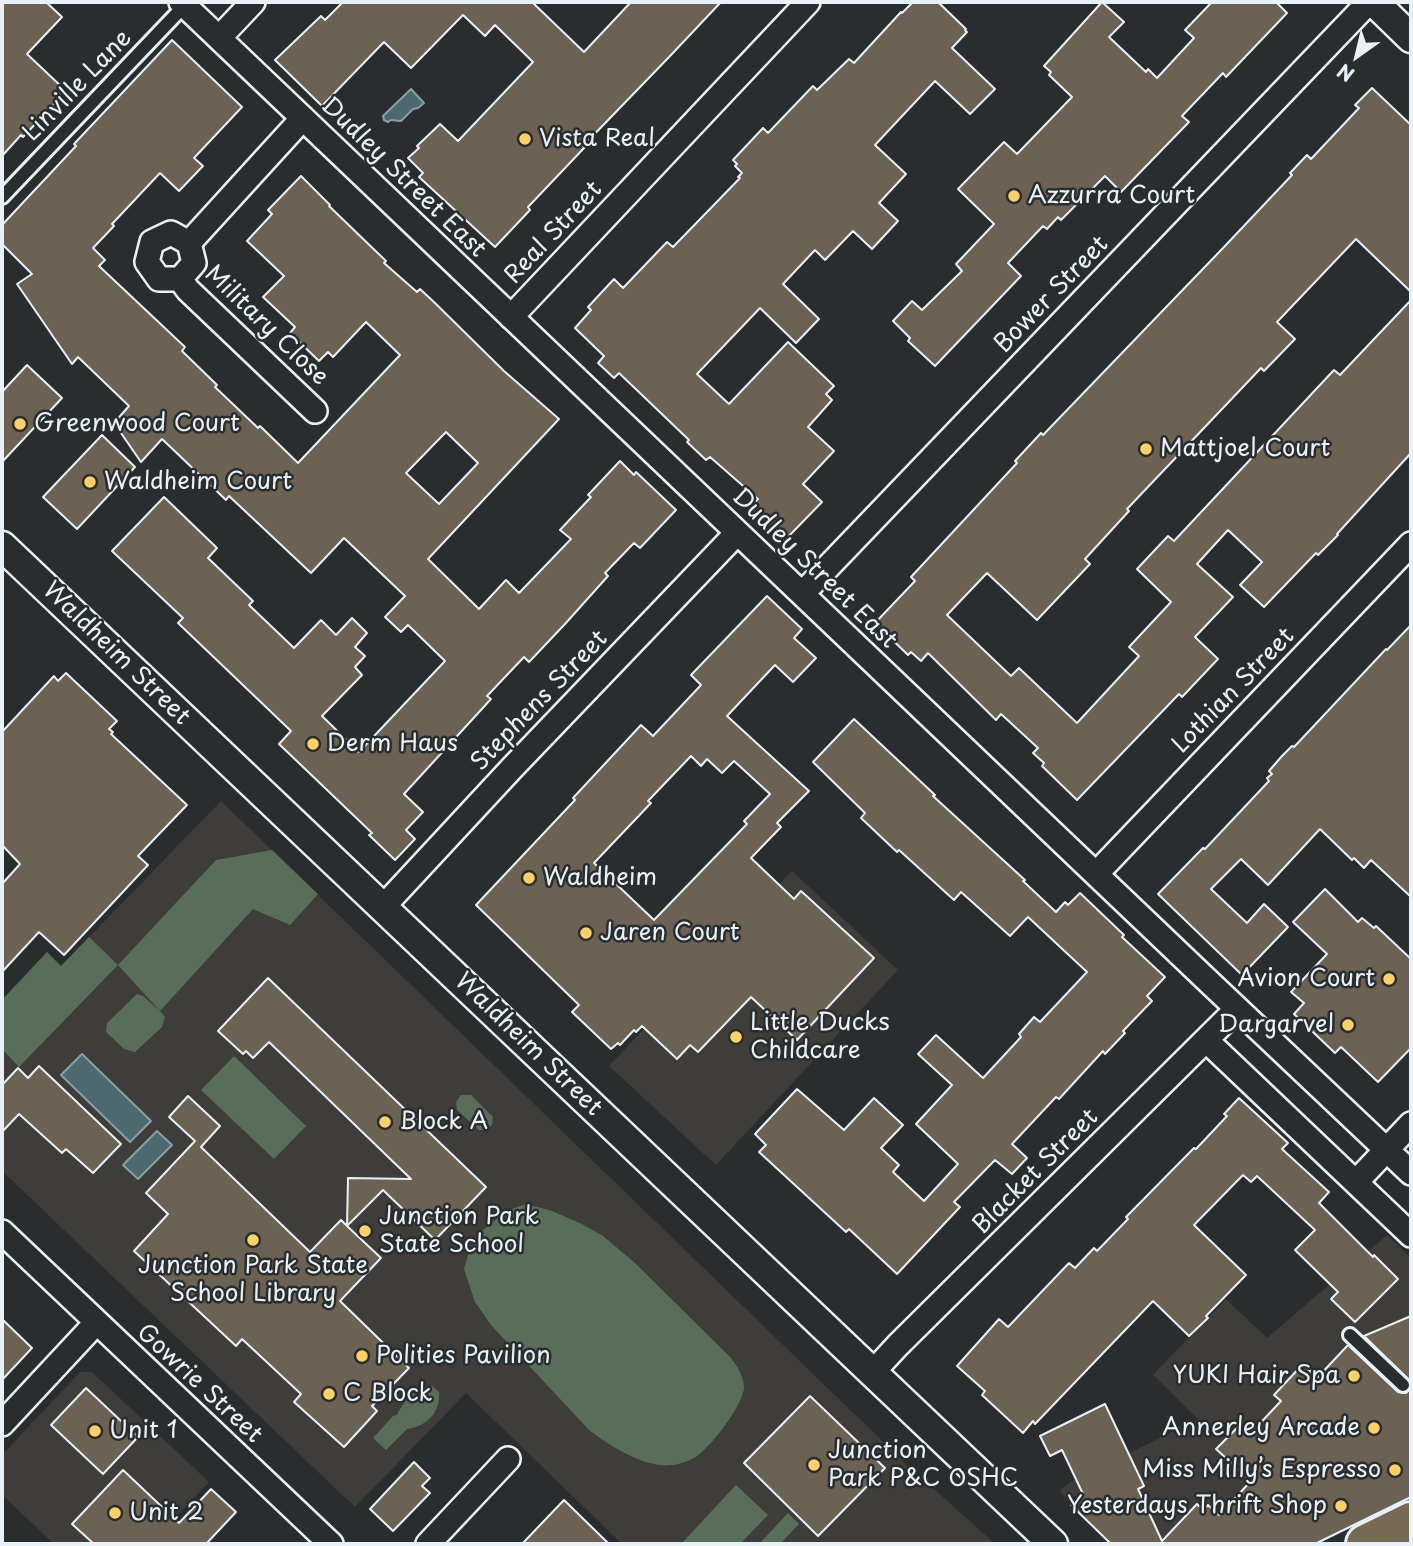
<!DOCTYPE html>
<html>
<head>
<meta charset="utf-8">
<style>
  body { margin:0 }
  #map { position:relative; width:1413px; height:1546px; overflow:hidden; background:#2a2d2e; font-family:"Playpen Sans",sans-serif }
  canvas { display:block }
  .frame { position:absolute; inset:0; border:4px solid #e8f1f8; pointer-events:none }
  .north { position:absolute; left:1322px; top:21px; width:70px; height:70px; -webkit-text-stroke:5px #2a2d2e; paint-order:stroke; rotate:214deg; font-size:19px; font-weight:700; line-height:28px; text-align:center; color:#e8f1f8 }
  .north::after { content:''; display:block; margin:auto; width:24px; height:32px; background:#e8f1f8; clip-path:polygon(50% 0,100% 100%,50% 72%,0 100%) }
</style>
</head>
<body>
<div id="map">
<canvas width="1413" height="1546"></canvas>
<div class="frame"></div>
<div class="north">N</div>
</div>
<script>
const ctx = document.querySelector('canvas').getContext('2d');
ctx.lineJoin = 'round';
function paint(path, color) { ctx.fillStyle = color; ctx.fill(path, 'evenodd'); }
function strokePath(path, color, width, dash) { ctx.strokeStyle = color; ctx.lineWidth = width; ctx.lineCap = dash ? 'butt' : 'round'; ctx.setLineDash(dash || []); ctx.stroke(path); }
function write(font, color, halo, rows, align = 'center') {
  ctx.font = font + ' "Playpen Sans",sans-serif'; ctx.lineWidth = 5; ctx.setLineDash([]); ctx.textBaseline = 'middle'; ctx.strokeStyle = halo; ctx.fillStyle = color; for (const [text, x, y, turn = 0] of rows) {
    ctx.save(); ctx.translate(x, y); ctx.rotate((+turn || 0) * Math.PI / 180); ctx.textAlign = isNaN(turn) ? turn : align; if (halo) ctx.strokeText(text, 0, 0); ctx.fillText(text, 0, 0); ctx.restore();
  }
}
const built = new Path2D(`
  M221,801L904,1462L995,1544H622L466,1393L355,1507L2,1171V1000L47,952L61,966Z
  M792,871L898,970L716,1165L609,1066Z
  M1387,1235L1411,1258V1482L1286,1544H1111L1071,1505L1060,1491L1067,1484L1198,1419L1153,1375L1226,1299L1267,1338Z
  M80,1372H92L209,1482L150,1544H54L2,1495V1455Z`);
const green = new Path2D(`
  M272,850L318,894L290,925L253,909L160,1011L165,1017L162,1027L135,1052L124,1049L106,1032L107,1023L137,994L143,996L160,1011L118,965L19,1067L2,1049V1000L47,952L61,966L89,937L118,965L216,860Z
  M234,1056L306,1126L274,1159L201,1090Z
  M461,1095H471L493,1117L492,1125L486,1130H479L457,1110L456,1102Z
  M526,1204L552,1211L580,1223L603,1236L634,1262L731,1358C737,1366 744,1377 744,1388C743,1405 709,1450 694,1458C689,1461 679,1464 673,1465C646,1469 610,1446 589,1430L491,1325L475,1302L464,1269L469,1251L482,1231L506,1211Z
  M426,1386H432L439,1392C441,1412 426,1427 407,1429L386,1450L373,1438L393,1416L397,1415C402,1404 414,1389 426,1386Z
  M736,1485L768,1515L740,1544H681Z
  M788,1513L799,1524L780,1544H759Z`);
const water = new Path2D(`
  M411,89L424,103L418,108L413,109L401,121L391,120L388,122L384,120L383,116Z
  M82,1054L151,1121L130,1142L61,1075Z
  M157,1131L172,1145L138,1179L123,1165Z`);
const building = new Path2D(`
  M2,2H46L62,17L27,54L64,89L58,96L60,98L23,137L21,135L2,156Z
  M343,2H532L584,52L631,2H721L671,55L583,146L585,147L528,207L530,210L495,247L419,177L423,173L408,158L419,148L417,146L440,124L458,141L533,62L495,25L485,36L463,15L411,68L384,42L322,106L275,60L321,16L325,20Z
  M913,2H938L966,29L965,30L967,32L952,48L995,89L970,114L935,81L875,145L906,174L879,203L898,221L872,249L853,231L825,260L815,250L783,284L819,319L796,343L760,308L697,374L729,404L788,342L834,386L826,394L832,400L808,427L834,451L803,484L822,502L785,540L780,535L776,539L762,525L765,521L750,507L758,499L710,457L706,460L687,442L689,440L619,373L614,378L598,363L604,356L575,328L591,310L588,307L614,279L623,288L667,242L673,247L740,178L738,177L742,173L735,166L737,164L733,160L763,128L768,133L813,86L817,90L849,59L854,63L901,12L902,13Z
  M1102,2L1124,22L1109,37L1146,72L1148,69L1157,78L1194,38L1185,30L1212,2H1276L1287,13L1226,77L1223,73L1182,116L1189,122L1121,192L1105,176L1061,220L1058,217L1047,229L1043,226L1008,263L1021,276L935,366L908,341L910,338L893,321L912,301L922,310L962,271L956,264L994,224L958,189L1004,142L1017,154L1072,97L1049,75L1051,72L1044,66Z
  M172,40L242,107L194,158L203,166L179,191L160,173L112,224L114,226L93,248L105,260L99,266L185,347L182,351L217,385L215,387L258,428L260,426L298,463L400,355L366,322L333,357L328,352L319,361L290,333L295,327L263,297L284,276L247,241L272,214L268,210L301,176L330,205L329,206L386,261L384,263L417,292L420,289L435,303L504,371L559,419L428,559L479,609L506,580L519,593L571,539L560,530L591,497L588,495L620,461L634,475L636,472L676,510L640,548L634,543L605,573L608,576L565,624L529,662L524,657L487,696L491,699L404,794L423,812L406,830L415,839L395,860L369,835L372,833L279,744L291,731L178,623L183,618L112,551L164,497L217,548L208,558L253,601L249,605L294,648L321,620L336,635L352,618L367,633L355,647L365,656L355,667L362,675L322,716L359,752L445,661L408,625L401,632L385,617L405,596L344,538L311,573L229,496L226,500L162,439L141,462L114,423L129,406L78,357L72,364L17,284L32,274L2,244V225L76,146L74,144ZM446,432L478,463L439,504L406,473Z
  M1372,88L1411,125V292L1356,239L1277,322L1295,339L1264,371L1261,368L1127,509L1129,511L1085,559L1090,564L1037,620L987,573L947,615L1011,676L1019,668L1077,723L1139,656L1129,647L1171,602L1137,569L1168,536L1174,541L1334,370L1340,375L1411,300V453L1337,534L1338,535L1318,555L1316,553L1264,607L1240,585L1262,562L1228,530L1197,564L1233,597L1195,637L1218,659L1182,697L1179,694L1077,800L1042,766L1044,763L1033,753L1038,748L1001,714L996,720L928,653L921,661L911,652L908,655L875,623L915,581L911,577L1017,463L1015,461L1041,433L1043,435L1224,247L1292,175L1290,173L1307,155L1311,159L1359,108L1355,105Z
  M27,365L62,398L2,462V392Z
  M102,435L135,467L77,529L43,497Z
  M767,596L802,629L794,638L816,658L793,682L775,665L727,716L809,791L777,823L781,827L751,858L794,899L801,891L874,958L797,1040L751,997L698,1052L690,1045L677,1059L642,1026L636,1032L634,1030L620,1045L618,1043L611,1049L572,1012L579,1005L476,905L575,800L573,798L641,725L653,736L701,685L691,675ZM691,756L701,766L707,759L722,773L734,761L770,794L744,821L747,824L654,920L594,863L651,803L648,801Z
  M1411,625V897L1371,860L1364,868L1354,858L1352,860L1320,829L1268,885L1241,859L1211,889L1247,923L1264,904L1288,927L1242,975L1158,894L1203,848L1205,849L1269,781L1267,778L1272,774L1269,771L1282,756L1292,746L1294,747L1386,649L1387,650Z
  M66,673L117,721L109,729L113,732L111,734L187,805L138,856L148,865L64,955L39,932L2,972V884L20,864L2,845V732L54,676L58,681Z
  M854,719L935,795L933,796L1025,880L1023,881L1056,912L1065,902L1068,905L1080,893L1124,935L1122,937L1165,977L1147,996L1152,1001L1123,1031L1125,1033L1105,1054L1103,1051L1059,1099L1056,1097L1012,1144L1027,1158L1012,1174L995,1160L954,1202L960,1207L897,1274L849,1229L846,1232L759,1152L766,1145L755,1134L797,1089L844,1130L874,1098L903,1125L881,1148L899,1165L893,1172L924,1201L958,1164L916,1124L952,1085L918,1054L936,1035L983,1078L1021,1037L1019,1034L1034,1017L1040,1022L1087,972L1028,917L1010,936L961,892L954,900L899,850L897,852L861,818L865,813L813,762Z
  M1325,889L1358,922L1362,918L1374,928L1376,926L1411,959V1048L1378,1082L1341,1047L1335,1053L1294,1014L1304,1003L1291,992L1327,954L1293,922Z
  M268,978L486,1187L435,1240L383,1190L347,1226L381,1258L340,1301L409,1368L372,1406L377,1411L344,1447L294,1402L301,1394L242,1339L236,1346L134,1251L168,1214L146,1193L195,1141L169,1117L188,1096L220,1126L201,1147L310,1252L341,1220L347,1226L348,1178L411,1179L269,1042L253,1058L246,1051L243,1054L218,1031Z
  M39,1066L121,1144L93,1173L66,1149L62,1153L19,1114L2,1132V1085L18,1068L28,1078Z
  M1239,1098L1288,1143L1282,1149L1329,1192L1319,1203L1373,1257L1374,1255L1398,1279L1355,1322L1331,1299L1338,1292L1295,1250L1315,1230L1257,1176L1251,1182L1243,1175L1194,1225L1246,1275L1206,1316L1208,1318L1189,1336L1153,1301L1035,1424L1033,1421L1023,1433L982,1395L985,1391L957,1366L999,1319L1008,1327L1069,1263L1075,1268L1094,1248L1097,1251L1128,1219L1126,1217L1194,1148L1196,1149L1227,1116L1224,1114Z
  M1411,1316V1382L1364,1336Z
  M2,1319L32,1348L2,1380Z
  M1348,1345L1398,1392L1406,1393L1411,1388V1497L1315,1544H1111L1071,1505L1083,1494L1062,1450L1050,1456L1040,1436L1105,1404L1144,1486L1138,1489L1162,1541L1197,1504L1203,1510L1208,1505L1219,1515L1251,1481L1216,1449L1239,1426L1249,1435L1281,1401L1274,1395L1303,1364L1317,1378Z
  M86,1388L138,1437L103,1474L51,1425Z
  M810,1396L885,1468L818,1536L744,1463Z
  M414,1462L430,1478L422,1486L430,1493L393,1531L370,1509Z
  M123,1470L179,1523L211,1489L236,1512L206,1544H94L72,1524Z
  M564,1500L609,1544H522Z`);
const service = new Path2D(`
  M2,197L185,5
  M1350,1335L1403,1385`);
const minor = new Path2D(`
  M181,2L1208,981L1411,1173
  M219,38L253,2
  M171,233L189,243L194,263L180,279H159L147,262L152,242Z
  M189,243L303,118
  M180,279L188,290L315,411
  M511,317L808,2
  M802,594L1369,2
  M1096,874L1411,544
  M383,907L512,768L737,533
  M1207,1041L1411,1235
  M1356,1182L1411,1124
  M2,1232L331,1544
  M873,1372L898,1345L1237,1009
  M2,1424L96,1323
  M428,1544L508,1459`);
const tertiary = new Path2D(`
  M1374,2L1411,38
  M2,546L1053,1544`);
const trunk = new Path2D(`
  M1366,1544L1411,1522`);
const markers = [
  [525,139,7,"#ffd166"],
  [1014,196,7,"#ffd166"],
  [20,424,7,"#ffd166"],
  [1146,449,7,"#ffd166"],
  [90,482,7,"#ffd166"],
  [313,744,7,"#ffd166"],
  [529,878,7,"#ffd166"],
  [586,933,7,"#ffd166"],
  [1389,979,7,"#ffd166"],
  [1348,1025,7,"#ffd166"],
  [736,1037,7,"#ffd166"],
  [385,1122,7,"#ffd166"],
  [365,1231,7,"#ffd166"],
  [253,1240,7,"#ffd166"],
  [362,1356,7,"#ffd166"],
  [1354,1376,7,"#ffd166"],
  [329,1394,7,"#ffd166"],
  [1374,1428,7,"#ffd166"],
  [95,1431,7,"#ffd166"],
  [814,1465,7,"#ffd166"],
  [1395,1470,7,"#ffd166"],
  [1341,1506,7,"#ffd166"],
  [115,1513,7,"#ffd166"]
];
const streetNames = [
  ["Linville Lane",78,86,-46],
  ["Dudley Street East",403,178,44],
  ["Real Street",554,233,-47],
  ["Bower Street",1052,295,-46],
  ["Military Close",266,326,44],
  ["Dudley Street East",814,569,44],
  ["Waldheim Street",116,654,44],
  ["Lothian Street",1234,691,-46],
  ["Stephens Street",540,701,-46],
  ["Waldheim Street",528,1045,44],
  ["Blacket Street",1036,1172,-45],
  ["Gowrie Street",199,1384,43]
];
const poiNames = [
  ["Vista Real",539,139],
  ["Azzurra Court",1028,196],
  ["Greenwood Court",34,424],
  ["Mattjoel Court",1160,449],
  ["Waldheim Court",104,482],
  ["Derm Haus",327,744],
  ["Waldheim",543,878],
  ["Jaren Court",600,933],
  ["Avion Court",1375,979,"right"],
  ["Little Ducks",750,1023],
  ["Childcare",750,1051],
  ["Dargarvel",1334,1025,"right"],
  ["Block A",399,1122],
  ["Junction Park",379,1217],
  ["State School",379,1245],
  ["Junction Park State",253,1266,"center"],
  ["School Library",253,1294,"center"],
  ["Polities Pavilion",376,1356],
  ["YUKI Hair Spa",1340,1376,"right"],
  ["C Block",343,1394],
  ["Annerley Arcade",1360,1428,"right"],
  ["Unit 1",109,1431],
  ["Junction",828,1451],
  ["Park P&C OSHC",828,1479],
  ["Miss Milly’s Espresso",1381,1470,"right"],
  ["Yesterdays Thrift Shop",1327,1506,"right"],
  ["Unit 2",129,1513]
];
paint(built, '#3e3d39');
paint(green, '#596e59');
paint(water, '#4b696e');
strokePath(water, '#8a9fa5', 2);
paint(building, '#6b6253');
strokePath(building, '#e8f1f8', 2);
strokePath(service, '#e8f1f8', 18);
strokePath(minor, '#e8f1f8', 28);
strokePath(tertiary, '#e8f1f8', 33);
strokePath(trunk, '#e8f1f8', 44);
strokePath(service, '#2a2d2e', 12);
strokePath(minor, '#2a2d2e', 23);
strokePath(tertiary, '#2a2d2e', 28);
strokePath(trunk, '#756b52', 38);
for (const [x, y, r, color] of markers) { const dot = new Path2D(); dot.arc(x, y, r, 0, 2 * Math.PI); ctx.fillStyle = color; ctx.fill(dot); strokePath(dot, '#2a2d2e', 2.5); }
write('24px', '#e8f1f8', '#2a2d2e', streetNames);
write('24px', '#e8f1f8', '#2a2d2e', poiNames, 'left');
</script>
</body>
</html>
